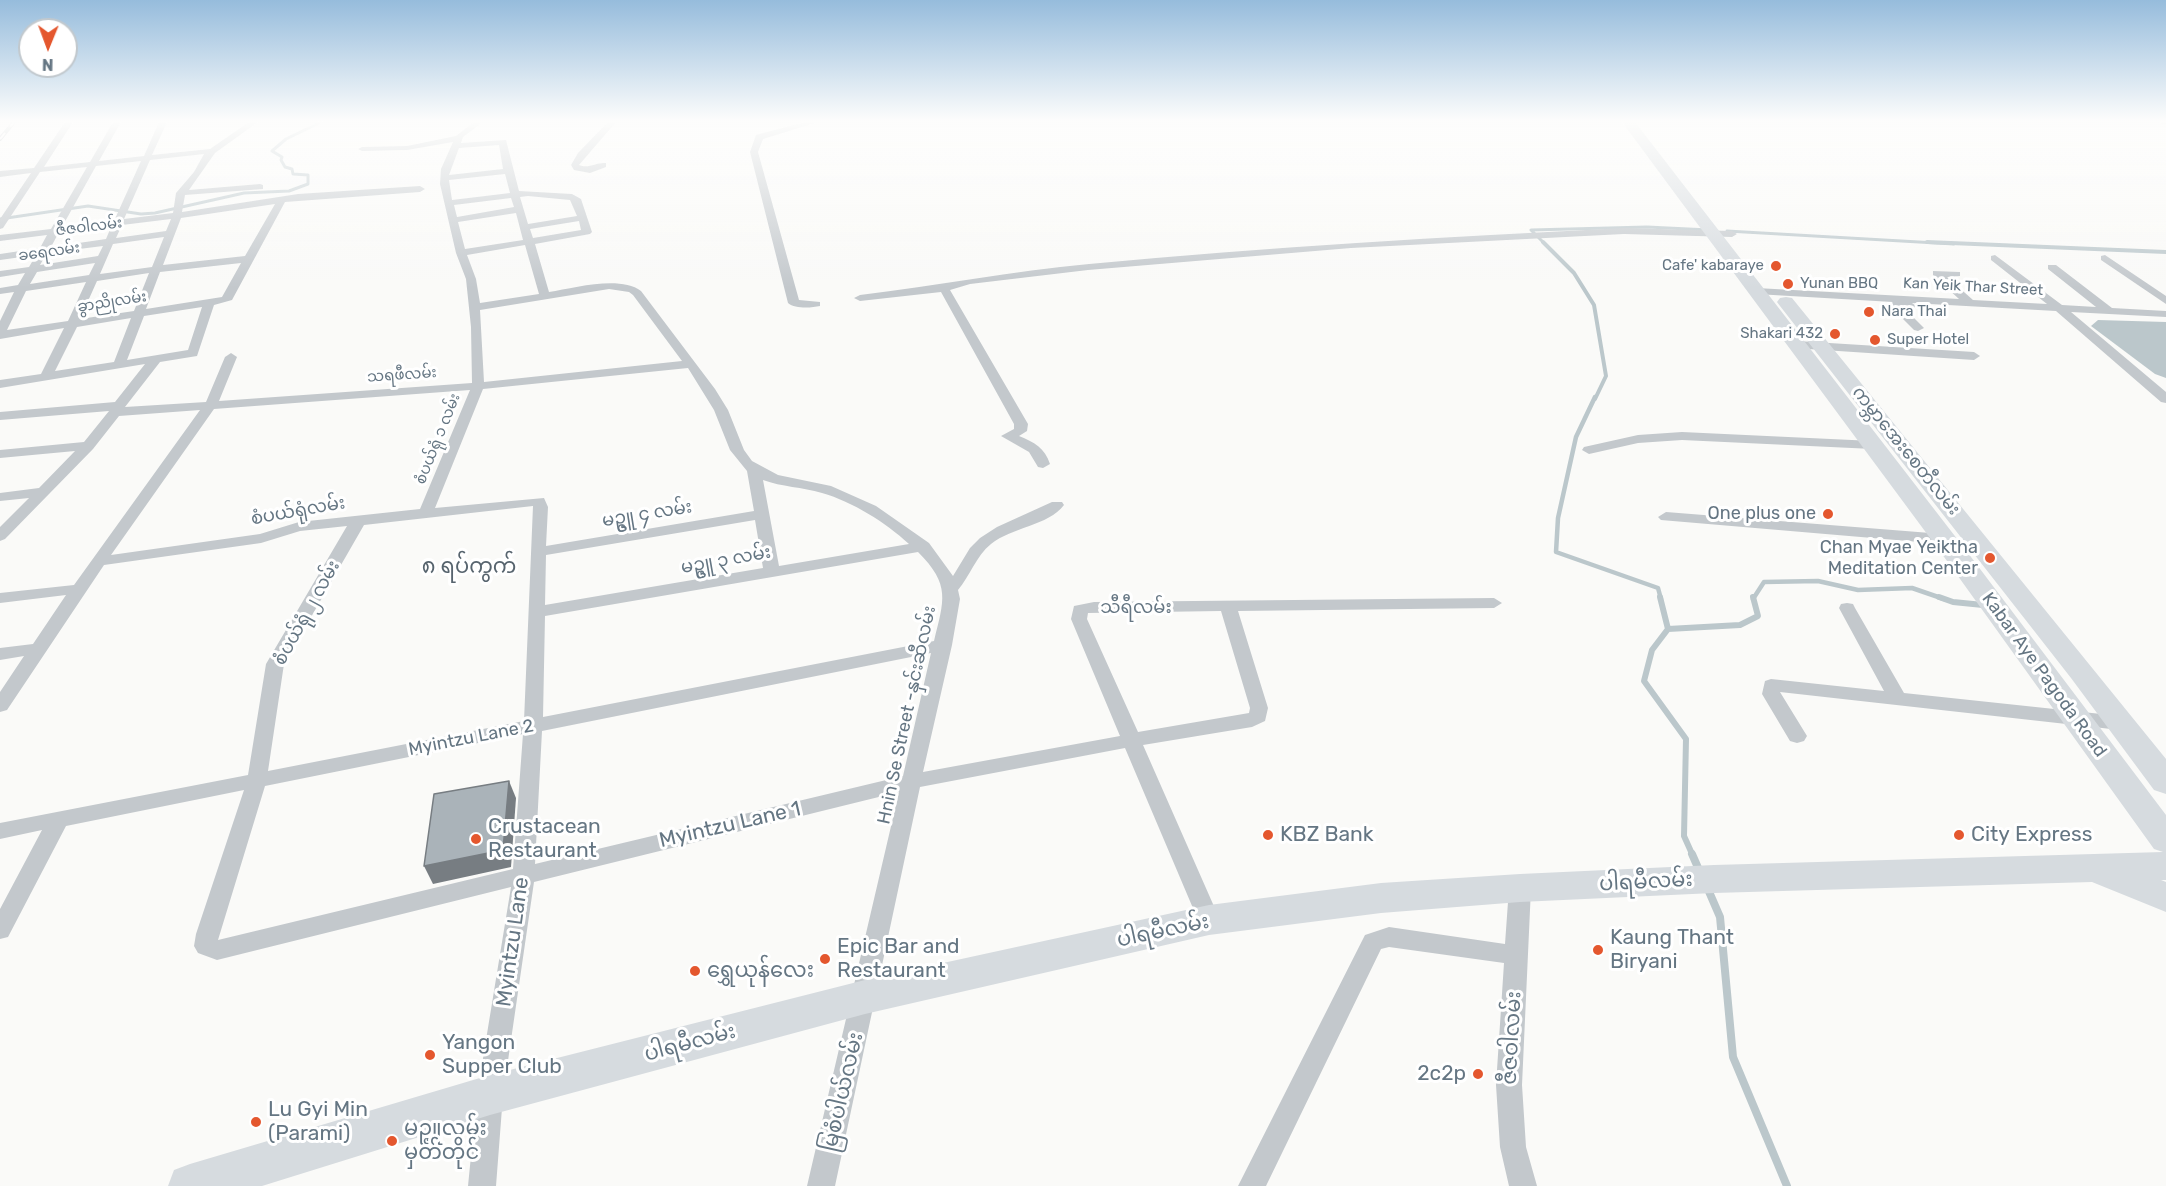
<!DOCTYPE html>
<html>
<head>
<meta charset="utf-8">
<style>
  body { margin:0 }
  #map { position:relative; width:2166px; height:1186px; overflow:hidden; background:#fafaf8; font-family:Rubik,sans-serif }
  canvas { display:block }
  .north { position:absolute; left:18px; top:18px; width:60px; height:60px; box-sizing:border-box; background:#fff; border:2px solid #c1c8cd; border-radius:50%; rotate:181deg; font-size:16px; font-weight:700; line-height:24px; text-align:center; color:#657683 }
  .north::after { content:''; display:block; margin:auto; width:21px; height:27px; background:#e4572e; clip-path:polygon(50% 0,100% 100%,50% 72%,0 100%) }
</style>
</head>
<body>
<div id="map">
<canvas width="2166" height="1186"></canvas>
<div class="north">N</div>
</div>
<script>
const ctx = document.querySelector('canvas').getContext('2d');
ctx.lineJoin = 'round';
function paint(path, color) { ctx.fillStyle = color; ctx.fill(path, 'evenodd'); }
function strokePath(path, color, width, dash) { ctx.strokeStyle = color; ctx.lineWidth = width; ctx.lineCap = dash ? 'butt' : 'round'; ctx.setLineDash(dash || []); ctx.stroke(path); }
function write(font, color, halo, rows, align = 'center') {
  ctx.font = font + ' Rubik,"Noto Sans Myanmar",sans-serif'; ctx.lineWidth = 6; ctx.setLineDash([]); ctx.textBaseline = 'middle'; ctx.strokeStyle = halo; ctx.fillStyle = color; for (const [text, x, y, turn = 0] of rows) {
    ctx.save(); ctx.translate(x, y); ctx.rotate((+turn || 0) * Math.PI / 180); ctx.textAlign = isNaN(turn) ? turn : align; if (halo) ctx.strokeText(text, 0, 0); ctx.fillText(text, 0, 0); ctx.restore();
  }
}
const water = new Path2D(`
  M2098,320L2166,322V378L2155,374L2091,326Z`);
const streamFar4 = new Path2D(`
  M0,219L88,206L141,214L155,213L244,193L289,191L308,184V175L293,174L292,169L285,167L281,160L282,157L272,151L286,139L321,122
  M1727,231L1954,244
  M1545,244L1531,230L1647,227L1709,230`);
const streamFar3 = new Path2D(`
  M1543,242L1574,273L1594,305L1606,376L1595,399
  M1927,242L2166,252`);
const streamFar2 = new Path2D(`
  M1595,397L1576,437L1558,518L1556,552L1658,588L1661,599
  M1753,599L1764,582L1818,581L1858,590L1912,588L1944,599`);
const streamFar1 = new Path2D(`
  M1660,597L1668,629
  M1939,597L1953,602L1983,605
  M1693,856L1684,836L1686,739L1644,681L1652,650L1668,629L1740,625L1758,616L1753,597`);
const stream = new Path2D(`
  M1692,854L1699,870
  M1707,887L1720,917L1733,1057L1787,1186`);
const street = new Path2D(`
  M65,122H73L44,167L90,162L113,122H121L99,161L144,156L159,122H167L152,155L210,149L249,122H258L215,153L189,190L260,184L263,185V189L185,195L182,212L298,194L420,186L425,189L420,192L285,202L232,300L214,305L197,356L160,362L125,407L206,402L225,357L231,353L237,357L219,401L472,383L471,327L466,279L456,253L440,184L441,169L453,142L407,150L362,151L358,149L362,147L407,146L456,136L474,122H483L463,137L461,143L506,140L519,191L572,194L581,199L592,232L590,234L535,244L549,292C574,288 620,275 641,291L715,389L728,410L744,450L752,461L778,475L831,486L876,506L929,543L953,576L970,548L980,538L997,527L1052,502H1062L1064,505C1048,526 1012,527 991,544C976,556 970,576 958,590L960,599L952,645L923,772L1120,736L1071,619L1074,606L1094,602L1494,598L1502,603L1494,608L1238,611L1268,708L1265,721L1252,727L1143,745L1220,920L1217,927L1209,929L1201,927L1198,920L1125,748L920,787L835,1186H807L899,792L534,882L503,1095L496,1186H468L477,1095L511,887L217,960L198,953L194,946L196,934L244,790L66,826L8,937L0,939V909L42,830L0,839V823L248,775L266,664L347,526L300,531L261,543L104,565L7,710L0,712V692L24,656L0,660V648L33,644L66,595L0,603V593L74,585L200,410L119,416L93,449L5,539L0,541V527L29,498L0,501V493L39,488L75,451L0,458V450L84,442L109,411L0,420V412L115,402L145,364L0,388V380L41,374L64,328L0,339V321L14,292L0,294V288L18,285L25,273L0,277V271L29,267L36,255L0,260V254L40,248L47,235L0,241V235L51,229L87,167L40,172L3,228L0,229V219L31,173L0,177V171L34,168ZM499,145L503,169L449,175L459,148ZM204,154L194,172L176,193L173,213L124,219L150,160ZM141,161L114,221L62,227L96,166ZM505,174L510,193L452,200L449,180ZM528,196L570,200L577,216L528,224L520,197ZM511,198L514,207L457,217L454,205ZM275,204L245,256L163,265L181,218ZM516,213L523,240L465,249L458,222ZM171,219L166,231L116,238L122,225ZM579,221L581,230L533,238L530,229ZM111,227L106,239L51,247L58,234ZM164,237L152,267L100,274L113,244ZM525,245L539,294L480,303L476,279L467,255ZM103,246L98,256L40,265L47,253ZM95,263L89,275L30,284L37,272ZM241,263L222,297L146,309L160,272ZM149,273L134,311L80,319L97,281ZM86,282L68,321L7,330L26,291ZM609,289L629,292L633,295L682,361L484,382L480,310ZM202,307L188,350L127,360L144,316ZM131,318L114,362L55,371L77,327ZM688,368L714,410L730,450L747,471L754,511L546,546L548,507L544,498L435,508L483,389ZM470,390L420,509L299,522L260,534L111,555L214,409ZM763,480C782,487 802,487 822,493C853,502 885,522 909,544L779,566ZM533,506L524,721L268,771L284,664L364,525ZM755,520L763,568L545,605L546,555ZM918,552C951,585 944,600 934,641L543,717L545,616ZM1221,611L1250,708L1249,713L1138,732L1087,619L1088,613ZM931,653L903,776L535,864L542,731ZM523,734L513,869L218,940L265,786Z
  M608,122H616L579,165C589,169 596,162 606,163V167L590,173L574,170L571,165L578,153Z
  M805,122H818L763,139L758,152L799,300L820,302V306C811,308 795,309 788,303L750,152L756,135Z
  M2160,122H2166V124H2161Z
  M1624,228L1732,231L1737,234L1732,237L1624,234L1351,248L1088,270L970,284L950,290L1028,424L1027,431L1019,436C1034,442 1045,448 1050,464L1043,468L1038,467L1029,452L1001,436L1014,429V424L941,292L860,301L854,298L860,295C937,286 1012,271 1089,264C1267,247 1446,237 1624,228Z
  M1995,255L2062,305L2096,307L2048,269V265H2056L2112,308L2166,311V317L2071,312L2166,392V403L2161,402L2056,311L1912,303L1916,306L1914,308L1905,309L1924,328L1918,331L1914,330L1889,305L1893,302L1756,294L1751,291L1756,288L1959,299L1933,275V271L1960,272V276L1947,277L1973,300L2047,304L1991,260V256Z
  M2105,255L2166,296V304L2101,260V256Z
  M1797,341L1974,352L1980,356L1974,360L1793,348L1791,345Z
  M1682,432L1873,441L1880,445L1873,449L1682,440L1638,443L1589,454L1582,450L1584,447L1638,435Z
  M1666,512L1943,534L1951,539L1943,544L1661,520L1658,517Z
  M1847,603L1853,604L1855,608L1904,693L2120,716L2127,718L2129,723L2127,728L2120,730L1780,692L1807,736L1804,741L1797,743L1790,741L1762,694L1765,681L1771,679L1884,691L1839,608L1841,604Z
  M1520,879L1528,882L1531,888L1522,1085L1526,1147L1537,1186H1509L1500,1147L1496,1085L1504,963L1389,947L1381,949L1266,1186H1238L1365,935L1389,927L1505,944L1509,888L1512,882Z`);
const primary = new Path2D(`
  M1622,122H1635L1968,553L2166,815V880H2161L2166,882V912L2092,882L1714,893L1520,902L1381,913L1209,935L865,1014L490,1115L262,1186H168L174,1170L190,1164L490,1075L865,980L1209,905L1381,883L1520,874L1714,865L2163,852L2154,849L1950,565Z
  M1786,297L1792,298L2166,759V794L2154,790L2071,678L1780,306L1777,302L1780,298Z`);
const rail = new Path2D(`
  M0,139L14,122`);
const shadedWall = new Path2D(`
  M509,781L516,798L511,867L433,884L424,866Z`);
const building = new Path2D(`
  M509,781L503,850L424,866L434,794Z`);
const markers = [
  [1776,266,6,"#e4572e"],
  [1788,284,6,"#e4572e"],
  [1869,312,6,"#e4572e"],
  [1835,334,6,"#e4572e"],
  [1875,340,6,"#e4572e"],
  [1828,514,6,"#e4572e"],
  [1990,558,6,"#e4572e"],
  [1268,835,6,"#e4572e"],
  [1959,835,6,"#e4572e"],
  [476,839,6,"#e4572e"],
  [1598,950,6,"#e4572e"],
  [825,959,6,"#e4572e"],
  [695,971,6,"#e4572e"],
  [430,1055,6,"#e4572e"],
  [1478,1074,6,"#e4572e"],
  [256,1122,6,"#e4572e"],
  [392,1141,6,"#e4572e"]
];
const farStreetnames = [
  ["ဇီဇဝါလမ်း",89,227,-7],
  ["ခရေလမ်း",49,252,-8],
  ["Kan Yeik Thar Street",1973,287,3],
  ["ခွာညိုလမ်း",112,302,-9],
  ["သရဖီလမ်း",402,375,-4],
  ["စံပယ်ရုံ ၁ လမ်း",438,439,-68]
];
const farPoinames = [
  ["Cafe' kabaraye",1764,266,"right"],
  ["Yunan BBQ",1800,284],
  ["Nara Thai",1881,312],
  ["Shakari 432",1823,334,"right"],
  ["Super Hotel",1887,340]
];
const streetNames = [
  ["ကမ္ဘာအေးစေတီလမ်း",1906,451,51],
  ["စံပယ်ရုံလမ်း",298,511,-10],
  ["မဥ္ဇူ ၄ လမ်း",647,514,-9],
  ["မဥ္ဇူ ၃ လမ်း",726,560,-10],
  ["သီရီလမ်း",1136,608],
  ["စံပယ်ရုံ ၂ လမ်း",307,613,-61],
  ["Kabar Aye Pagoda Road",2044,675,54],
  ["Hnin Se Street -နှင်းဆီလမ်း",907,715,-78],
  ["Myintzu Lane 2",471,738,-11]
];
const poiNames = [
  ["One plus one",1816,514],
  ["Chan Myae Yeiktha",1978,548],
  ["Meditation Center",1978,569]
];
const quarterNames = [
  ["၈ ရပ်ကွက်",469,567]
];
const nearStreetnames = [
  ["Myintzu Lane 1",730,825,-13],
  ["ပါရမီလမ်း",1646,882,-3],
  ["ပါရမီလမ်း",1163,931,-12],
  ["Myintzu Lane",513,942,-82],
  ["ဇီဇဝါလမ်း",1512,1038,-87],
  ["ပါရမီလမ်း",690,1043,-15],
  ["မြစံပါယ်လမ်း",843,1092,-77]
];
const nearPoinames = [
  ["Crustacean",488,827],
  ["Restaurant",488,851],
  ["KBZ Bank",1280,835],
  ["City Express",1971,835],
  ["Kaung Thant",1610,938],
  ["Biryani",1610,962],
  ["Epic Bar and",837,947],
  ["Restaurant",837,971],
  ["ရွှေယုန်လေး",707,971],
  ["Yangon",442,1043],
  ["Supper Club",442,1067],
  ["2c2p",1466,1074,"right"],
  ["Lu Gyi Min",268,1110],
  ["(Parami)",268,1134],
  ["မဉ္ဇူလမ်း",404,1129],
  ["မှတ်တိုင်",404,1153]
];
paint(water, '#bbc7cb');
strokePath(streamFar4, '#bbc7cb', 3);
strokePath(streamFar3, '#bbc7cb', 4);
strokePath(streamFar2, '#bbc7cb', 4.5);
strokePath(streamFar1, '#bbc7cb', 6);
strokePath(stream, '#bbc7cb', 8);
paint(street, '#c3c8cc');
paint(primary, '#d6dbdf');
strokePath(rail, '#a2aab0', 4);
strokePath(rail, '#fff', 2, [8]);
paint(shadedWall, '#777d82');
paint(building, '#aab3b9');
strokePath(building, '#777d82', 1.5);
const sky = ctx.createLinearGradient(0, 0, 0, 288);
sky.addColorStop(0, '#96bcdc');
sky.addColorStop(0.42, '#fdfdfc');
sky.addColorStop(1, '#fdfdfc00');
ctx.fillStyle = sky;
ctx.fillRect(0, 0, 2166, 288);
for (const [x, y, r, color] of markers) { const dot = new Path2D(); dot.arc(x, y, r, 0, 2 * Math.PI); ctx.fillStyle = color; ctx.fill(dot); strokePath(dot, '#fff', 2); }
write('15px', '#657683', '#fff', farStreetnames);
write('15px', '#657683', '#fff', farPoinames, 'left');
write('18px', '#657683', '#fff', streetNames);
write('18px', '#657683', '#fff', poiNames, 'right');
write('21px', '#57646e', '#fff', quarterNames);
write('21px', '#657683', '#fff', nearStreetnames);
write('21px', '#657683', '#fff', nearPoinames, 'left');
</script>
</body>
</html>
